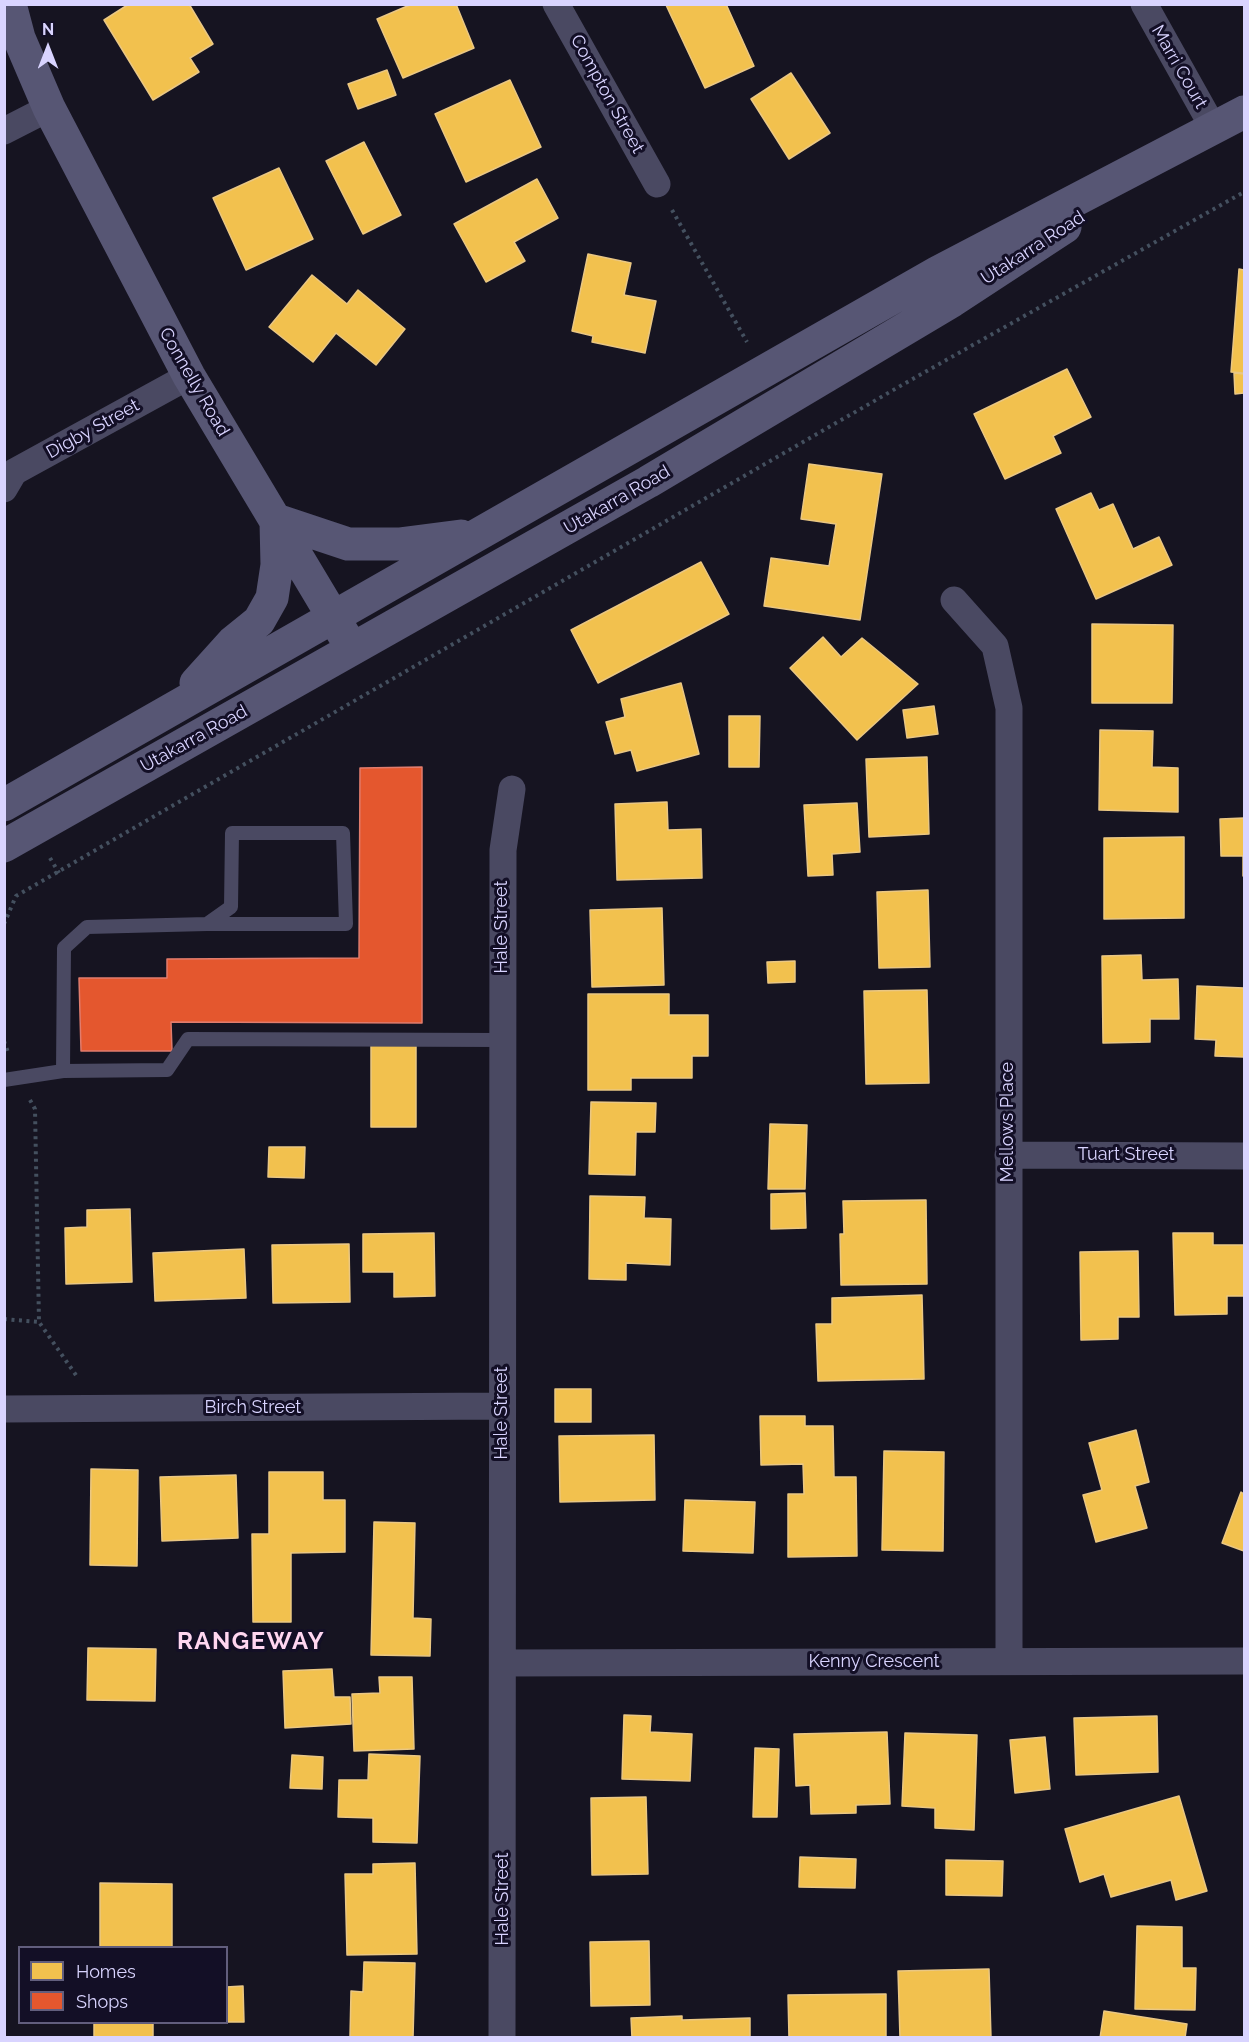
<!DOCTYPE html>
<html>
<head>
<meta charset="utf-8">
<style>
  body { margin:0 }
  #map { position:relative; width:1249px; height:2042px; overflow:hidden; background:#161421; font-family:Raleway,sans-serif }
  canvas { display:block }
  .frame { position:absolute; inset:0; border:6px solid #d9d4ff; pointer-events:none }
  .legend { position:absolute; left:18px; top:1946px; width:210px; height:78px; box-sizing:border-box; background:#130f26; border:2px solid #625e7d; margin:0; padding:8px 10px; list-style:none; font-size:18px; color:#d9d4ff }
  .legend li { display:flex; align-items:center; gap:12px; height:30px }
  .legend b { width:30px; border:2px solid #625e7d }
  .north { position:absolute; left:18px; top:18px; width:60px; height:60px; -webkit-text-stroke:4px #130f26; paint-order:stroke; rotate:0deg; font-size:16px; font-weight:700; line-height:24px; text-align:center; color:#d9d4ff }
  .north::after { content:''; display:block; margin:auto; width:21px; height:27px; background:#d9d4ff; clip-path:polygon(50% 0,100% 100%,50% 72%,0 100%) }
</style>
</head>
<body>
<div id="map">
<canvas width="1249" height="2042"></canvas>
<div class="frame"></div>
<ul class="legend">
<li><b style="height:16px;background:#f2c14e"></b>Homes</li>
<li><b style="height:16px;background:#e4572e"></b>Shops</li>
</ul>
<div class="north">N</div>
</div>
<script>
const ctx = document.querySelector('canvas').getContext('2d');
ctx.lineJoin = 'round';
function paint(path, color) { ctx.fillStyle = color; ctx.fill(path, 'evenodd'); }
function strokePath(path, color, width, dash) { ctx.strokeStyle = color; ctx.lineWidth = width; ctx.lineCap = dash ? 'butt' : 'round'; ctx.setLineDash(dash || []); ctx.stroke(path); }
function write(font, color, halo, rows, align = 'center') {
  ctx.font = font + ' Raleway,sans-serif'; ctx.lineWidth = 6; ctx.setLineDash([]); ctx.textBaseline = 'middle'; ctx.strokeStyle = halo; ctx.fillStyle = color; for (const [text, x, y, turn = 0] of rows) {
    ctx.save(); ctx.translate(x, y); ctx.rotate((+turn || 0) * Math.PI / 180); ctx.textAlign = isNaN(turn) ? turn : align; if (halo) ctx.strokeText(text, 0, 0); ctx.fillText(text, 0, 0); ctx.restore();
  }
}
const homes = new Path2D(`
  M129,4H189L213,44L190,58L199,72L153,100L104,20Z
  M412,4H456L474,48L403,78L377,19Z
  M726,4L754,66L705,88L666,5Z
  M387,70L396,95L358,109L348,84Z
  M791,73L830,133L789,159L751,99Z
  M510,80L541,147L466,182L435,114Z
  M364,142L401,215L363,234L326,161Z
  M279,168L313,239L246,270L213,198Z
  M537,179L558,218L514,242L525,261L486,282L454,224Z
  M588,254L631,263L624,295L656,301L645,353L592,342L593,336L572,331Z
  M1239,269L1244,270V373L1231,372Z
  M312,275L347,304L358,290L405,329L376,365L336,333L313,362L269,327Z
  M1067,369L1091,417L1053,436L1061,453L1005,479L974,414Z
  M1234,373L1244,374V393L1235,394Z
  M809,464L882,474L860,620L764,606L771,558L829,566L836,524L801,519Z
  M1091,493L1099,510L1113,504L1133,549L1159,537L1172,565L1096,599L1056,509Z
  M701,562L729,614L598,683L571,630Z
  M1092,624L1173,625L1172,703H1092Z
  M823,637L841,657L862,638L918,684L857,740L790,668Z
  M681,683L699,754L637,771L631,750L615,754L606,722L625,717L621,699Z
  M934,706L938,734L907,738L903,710Z
  M729,716H760L759,767H729Z
  M1100,730L1153,731L1152,767L1178,768V812L1099,810Z
  M927,757L929,834L869,837L866,759Z
  M667,802L668,830L701,829L702,878L617,880L615,804Z
  M857,803L860,852L832,854L833,875L808,876L804,805Z
  M1244,818V876H1243V856H1221L1220,819Z
  M1184,837V918L1104,919V838Z
  M928,890L930,967L879,968L877,892Z
  M662,908L664,985L592,987L590,910Z
  M1141,955L1142,980L1178,979L1179,1019H1150V1042L1103,1043L1102,956Z
  M795,961V982L768,983L767,962Z
  M1197,986L1244,988V1057L1215,1056L1216,1040L1195,1039Z
  M927,990L929,1083L866,1084L864,991Z
  M588,994H669V1015H708V1056H692V1078H631V1090H588Z
  M371,1040H416V1127H371Z
  M591,1102L656,1103L655,1132H636L635,1175L589,1174Z
  M770,1124L807,1125L805,1189H768Z
  M269,1147H305L304,1178L268,1177Z
  M805,1193L806,1228L771,1229V1194Z
  M590,1196L645,1197L644,1218L671,1219L670,1265L626,1263V1280L589,1279Z
  M926,1200L927,1284L841,1285L840,1234H844L843,1201Z
  M130,1209L132,1282L66,1284L65,1228L87,1227V1210Z
  M434,1233L435,1296L394,1297V1272H363V1234Z
  M1173,1233H1213V1245H1244V1296H1227V1314L1175,1315Z
  M349,1244L350,1302L273,1303L272,1245Z
  M244,1249L246,1298L155,1301L153,1253Z
  M1138,1251L1139,1317H1118V1339L1081,1340L1080,1252Z
  M922,1295L924,1379L818,1381L816,1324H832V1298Z
  M555,1389H591V1422H555Z
  M760,1416H805V1426H833L834,1477H856L857,1556L788,1557V1494H804L803,1464L761,1465Z
  M1136,1430L1149,1482L1135,1486L1147,1528L1096,1542L1083,1495L1102,1490L1089,1443Z
  M654,1435L655,1500L560,1502L559,1436Z
  M884,1451L944,1452L943,1551L882,1550Z
  M91,1469L138,1470L137,1566L90,1565Z
  M269,1472H323V1500H345V1552L291,1553V1622H253L252,1534H269Z
  M236,1475L238,1538L162,1541L160,1477Z
  M1241,1492L1244,1494V1551L1222,1543Z
  M685,1500L755,1502L753,1553L683,1551Z
  M374,1522L415,1523L413,1618L431,1619L430,1656L371,1655Z
  M88,1648L156,1649L155,1701L87,1700Z
  M332,1669L334,1697H350L351,1724L285,1728L283,1671Z
  M379,1677H412L414,1749L354,1751L352,1694L380,1693Z
  M624,1715L651,1716L650,1732L692,1734L690,1781L622,1779Z
  M1157,1716L1158,1772L1076,1775L1074,1718Z
  M887,1732L890,1804L856,1805V1813L811,1814L810,1785L796,1786L794,1734Z
  M905,1733L977,1735L974,1830L935,1828V1808L902,1806Z
  M1045,1737L1050,1789L1015,1793L1010,1740Z
  M755,1748L779,1749L777,1817H753Z
  M369,1754L420,1756L417,1843L373,1842V1818L338,1817L339,1780H368Z
  M292,1755L323,1757L322,1789L290,1788Z
  M1179,1796L1207,1891L1176,1900L1171,1880L1111,1897L1104,1874L1080,1882L1065,1829Z
  M646,1797L648,1874L592,1875L591,1798Z
  M800,1857L856,1859L855,1888L799,1887Z
  M946,1860L1003,1861L1002,1896L946,1895Z
  M415,1863L417,1954L347,1955L345,1874H373V1864Z
  M100,1883L172,1884V1948H100Z
  M1137,1926L1182,1927V1968H1196L1195,2010L1135,2009Z
  M649,1941L650,2005L591,2006L590,1942Z
  M364,1962L415,1963L413,2038L350,2037L351,1991L363,1992Z
  M989,1969L991,2038H900L898,1971Z
  M243,1986L244,2022H226V1987Z
  M886,1994V2038H789L788,1995Z
  M1104,2011L1187,2024L1185,2038H1100Z
  M682,2016V2020L750,2018V2038H632L631,2018Z
  M94,2022H153V2038H94Z`);
const shops = new Path2D(`
  M422,767V1023L171,1022L172,1051H81L79,978H167V959L359,958L360,768Z`);
const path = new Path2D(`
  M672,210L747,342
  M50,858L59,873
  M4,924L16,896L902,385L1244,192
  M4,1041L9,1055
  M30,1100L35,1109L39,1322L78,1378
  M4,1319L39,1322`);
const lane = new Path2D(`
  M63,1071L167,1070L188,1039L502,1040
  M4,1080L63,1071L64,948L87,927L207,924H346L343,833H232L231,907L207,924`);
const street = new Path2D(`
  M556,4L657,184
  M1144,4L1214,129
  M4,131L49,108
  M4,489L14,472L189,376
  M954,600L995,646L1009,708V1661
  M1008,1155L1244,1156
  M4,1409L501,1406
  M504,1663L1244,1661
  M502,2038L503,850L512,789`);
const secondary = new Path2D(`
  M10,4L19,38L49,108L189,376L344,635
  M276,520L348,544H399L461,536
  M196,683L233,642L259,621L272,598L277,565L276,522
  M4,805L938,272L1244,112
  M4,846L648,482L952,301L1065,227`);
const streetNames = [
  ["Marri Court",1179,67,60],
  ["Compton Street",607,94,61],
  ["Utakarra Road",1033,248,-33],
  ["Connelly Road",194,382,60],
  ["Digby Street",93,429,-29],
  ["Utakarra Road",617,500,-30],
  ["Utakarra Road",194,739,-29],
  ["Hale Street",502,927,-90],
  ["Mellows Place",1008,1122,-90],
  ["Tuart Street",1126,1155],
  ["Birch Street",253,1408],
  ["Hale Street",502,1413,-90],
  ["Kenny Crescent",874,1662],
  ["Hale Street",503,1899,-90]
];
const districtNames = [
  ["RANGEWAY",251,1642]
];
paint(homes, '#f2c14e');
strokePath(homes, '#eac783', 1.5);
paint(shops, '#e4572e');
strokePath(shops, '#e17c6d', 1.5);
strokePath(path, '#44505f', 4, [3, 4.5]);
strokePath(lane, '#4a4962', 14);
strokePath(street, '#4a4962', 27);
strokePath(secondary, '#575674', 33);
write('18px', '#d9d4ff', '#130f26', streetNames);
ctx.letterSpacing = '1.5px';
write('bold 24px', '#ffd6f0', '#130f26', districtNames);
ctx.letterSpacing = '0px';
</script>
</body>
</html>
